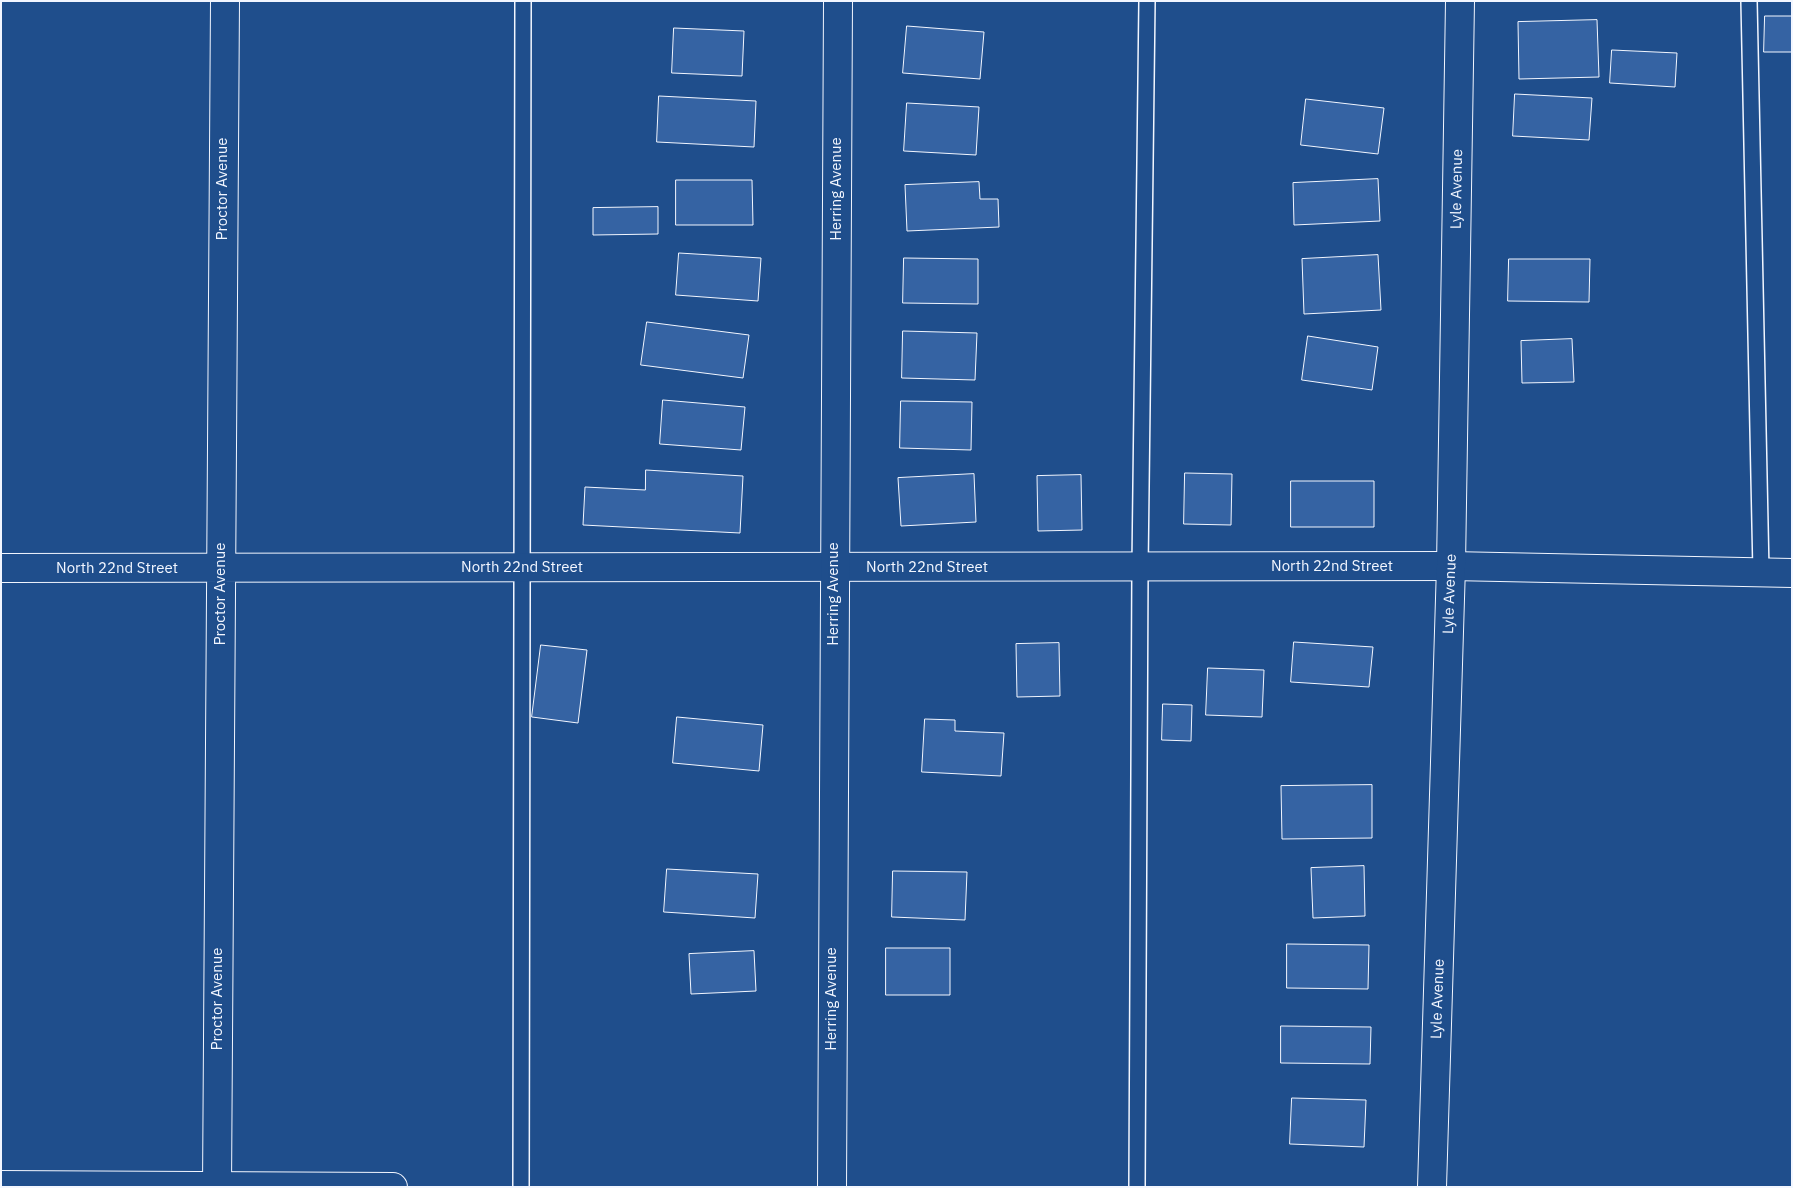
<!DOCTYPE html>
<html>
<head>
<meta charset="utf-8">
<style>
  body { margin:0 }
  #map { position:relative; width:1793px; height:1188px; overflow:hidden; background:#1f4e8c; font-family:"IBM Plex Sans",sans-serif }
  canvas { display:block }
  .frame { position:absolute; inset:0; border:2px solid #f2f6ff; pointer-events:none }
</style>
</head>
<body>
<div id="map">
<canvas width="1793" height="1188"></canvas>
<div class="frame"></div>
</div>
<script>
const ctx = document.querySelector('canvas').getContext('2d');
ctx.lineJoin = 'round';
function paint(path, color) { ctx.fillStyle = color; ctx.fill(path, 'evenodd'); }
function strokePath(path, color, width, dash) { ctx.strokeStyle = color; ctx.lineWidth = width; ctx.lineCap = dash ? 'butt' : 'round'; ctx.setLineDash(dash || []); ctx.stroke(path); }
function write(font, color, halo, rows, align = 'center') {
  ctx.font = font + ' "IBM Plex Sans",sans-serif'; ctx.lineWidth = 4; ctx.setLineDash([]); ctx.textBaseline = 'middle'; ctx.strokeStyle = halo; ctx.fillStyle = color; for (const [text, x, y, turn = 0] of rows) {
    ctx.save(); ctx.translate(x, y); ctx.rotate((+turn || 0) * Math.PI / 180); ctx.textAlign = isNaN(turn) ? turn : align; if (halo) ctx.strokeText(text, 0, 0); ctx.fillText(text, 0, 0); ctx.restore();
  }
}
const building = new Path2D(`
  M1765,16H1792V52H1764Z
  M1597,20L1599,77L1519,79L1518,22Z
  M907,26L984,32L980,79L903,73Z
  M674,28L744,31L742,76L672,73Z
  M1612,50L1677,53L1675,87L1610,83Z
  M1515,94L1592,98L1589,140L1513,136Z
  M659,96L756,101L754,147L657,142Z
  M1306,99L1384,108L1378,154L1301,145Z
  M907,103L979,107L976,155L904,151Z
  M1378,179L1380,221L1294,225L1293,183Z
  M676,180H752L753,225H676Z
  M979,182L980,199H998L999,227L907,231L905,185Z
  M658,207V234L593,235V208Z
  M679,253L761,258L758,301L676,295Z
  M1378,255L1381,310L1304,314L1302,259Z
  M904,258L978,259V304L903,303Z
  M1509,259H1590L1589,302L1508,301Z
  M647,322L749,335L743,378L641,365Z
  M903,331L977,333L975,380L902,378Z
  M1308,336L1378,347L1372,390L1302,380Z
  M1572,339L1574,382L1522,383L1521,341Z
  M663,400L745,407L741,450L660,444Z
  M901,401L972,402L971,450L900,448Z
  M646,470L743,476L740,533L583,525L585,487L645,490Z
  M1185,473L1232,474L1231,525L1184,524Z
  M974,474L976,522L901,526L898,478Z
  M1081,475L1082,530L1038,531L1037,476Z
  M1291,481H1374V527H1291Z
  M1294,642L1373,647L1369,687L1291,682Z
  M1059,643L1060,696L1017,697L1016,644Z
  M541,645L587,650L578,723L532,717Z
  M1208,668L1264,670L1262,717L1206,715Z
  M1163,704L1192,705L1191,741L1162,740Z
  M677,717L763,725L759,771L673,763Z
  M925,719L955,720V731L1004,733L1001,776L922,772Z
  M1372,785V838L1282,839L1281,786Z
  M1364,866L1365,916L1313,918L1311,868Z
  M667,869L758,874L755,918L664,912Z
  M893,871L967,872L965,920L892,917Z
  M1287,944L1369,945L1368,989L1287,988Z
  M886,948H950V995H886Z
  M754,951L756,991L691,994L689,954Z
  M1281,1026L1371,1027L1370,1064L1281,1063Z
  M1292,1098L1366,1100L1364,1147L1290,1144Z`);
const service = new Path2D(`
  M1749,1L1761,572
  M521,1187L523,1
  M1137,1187L1140,567L1147,1`);
const minor = new Path2D(`
  M1,568L1451,566L1792,573
  M1,1185L393,1187
  M217,1187L225,1`);
const secondary = new Path2D(`
  M832,1187L838,1
  M1432,1187L1451,566L1460,1`);
const streetNames = [
  ["Proctor Avenue",223,189,-90],
  ["Herring Avenue",837,189,-90],
  ["Lyle Avenue",1457,189,-89],
  ["North 22nd Street",1332,567],
  ["North 22nd Street",522,568],
  ["North 22nd Street",927,568],
  ["North 22nd Street",117,569],
  ["Proctor Avenue",221,594,-90],
  ["Herring Avenue",834,594,-90],
  ["Lyle Avenue",1450,594,-88],
  ["Proctor Avenue",218,999,-90],
  ["Herring Avenue",832,999,-90],
  ["Lyle Avenue",1438,999,-88]
];
paint(building, '#3563a3');
strokePath(building, '#f2f6ff', 1);
strokePath(service, '#f2f6ff', 18);
strokePath(minor, '#f2f6ff', 30);
strokePath(secondary, '#f2f6ff', 30);
strokePath(service, '#1f4e8c', 15);
strokePath(minor, '#1f4e8c', 28);
strokePath(secondary, '#1f4e8c', 28);
write('15px', '#f2f6ff', '#1f4e8c', streetNames);
</script>
</body>
</html>
